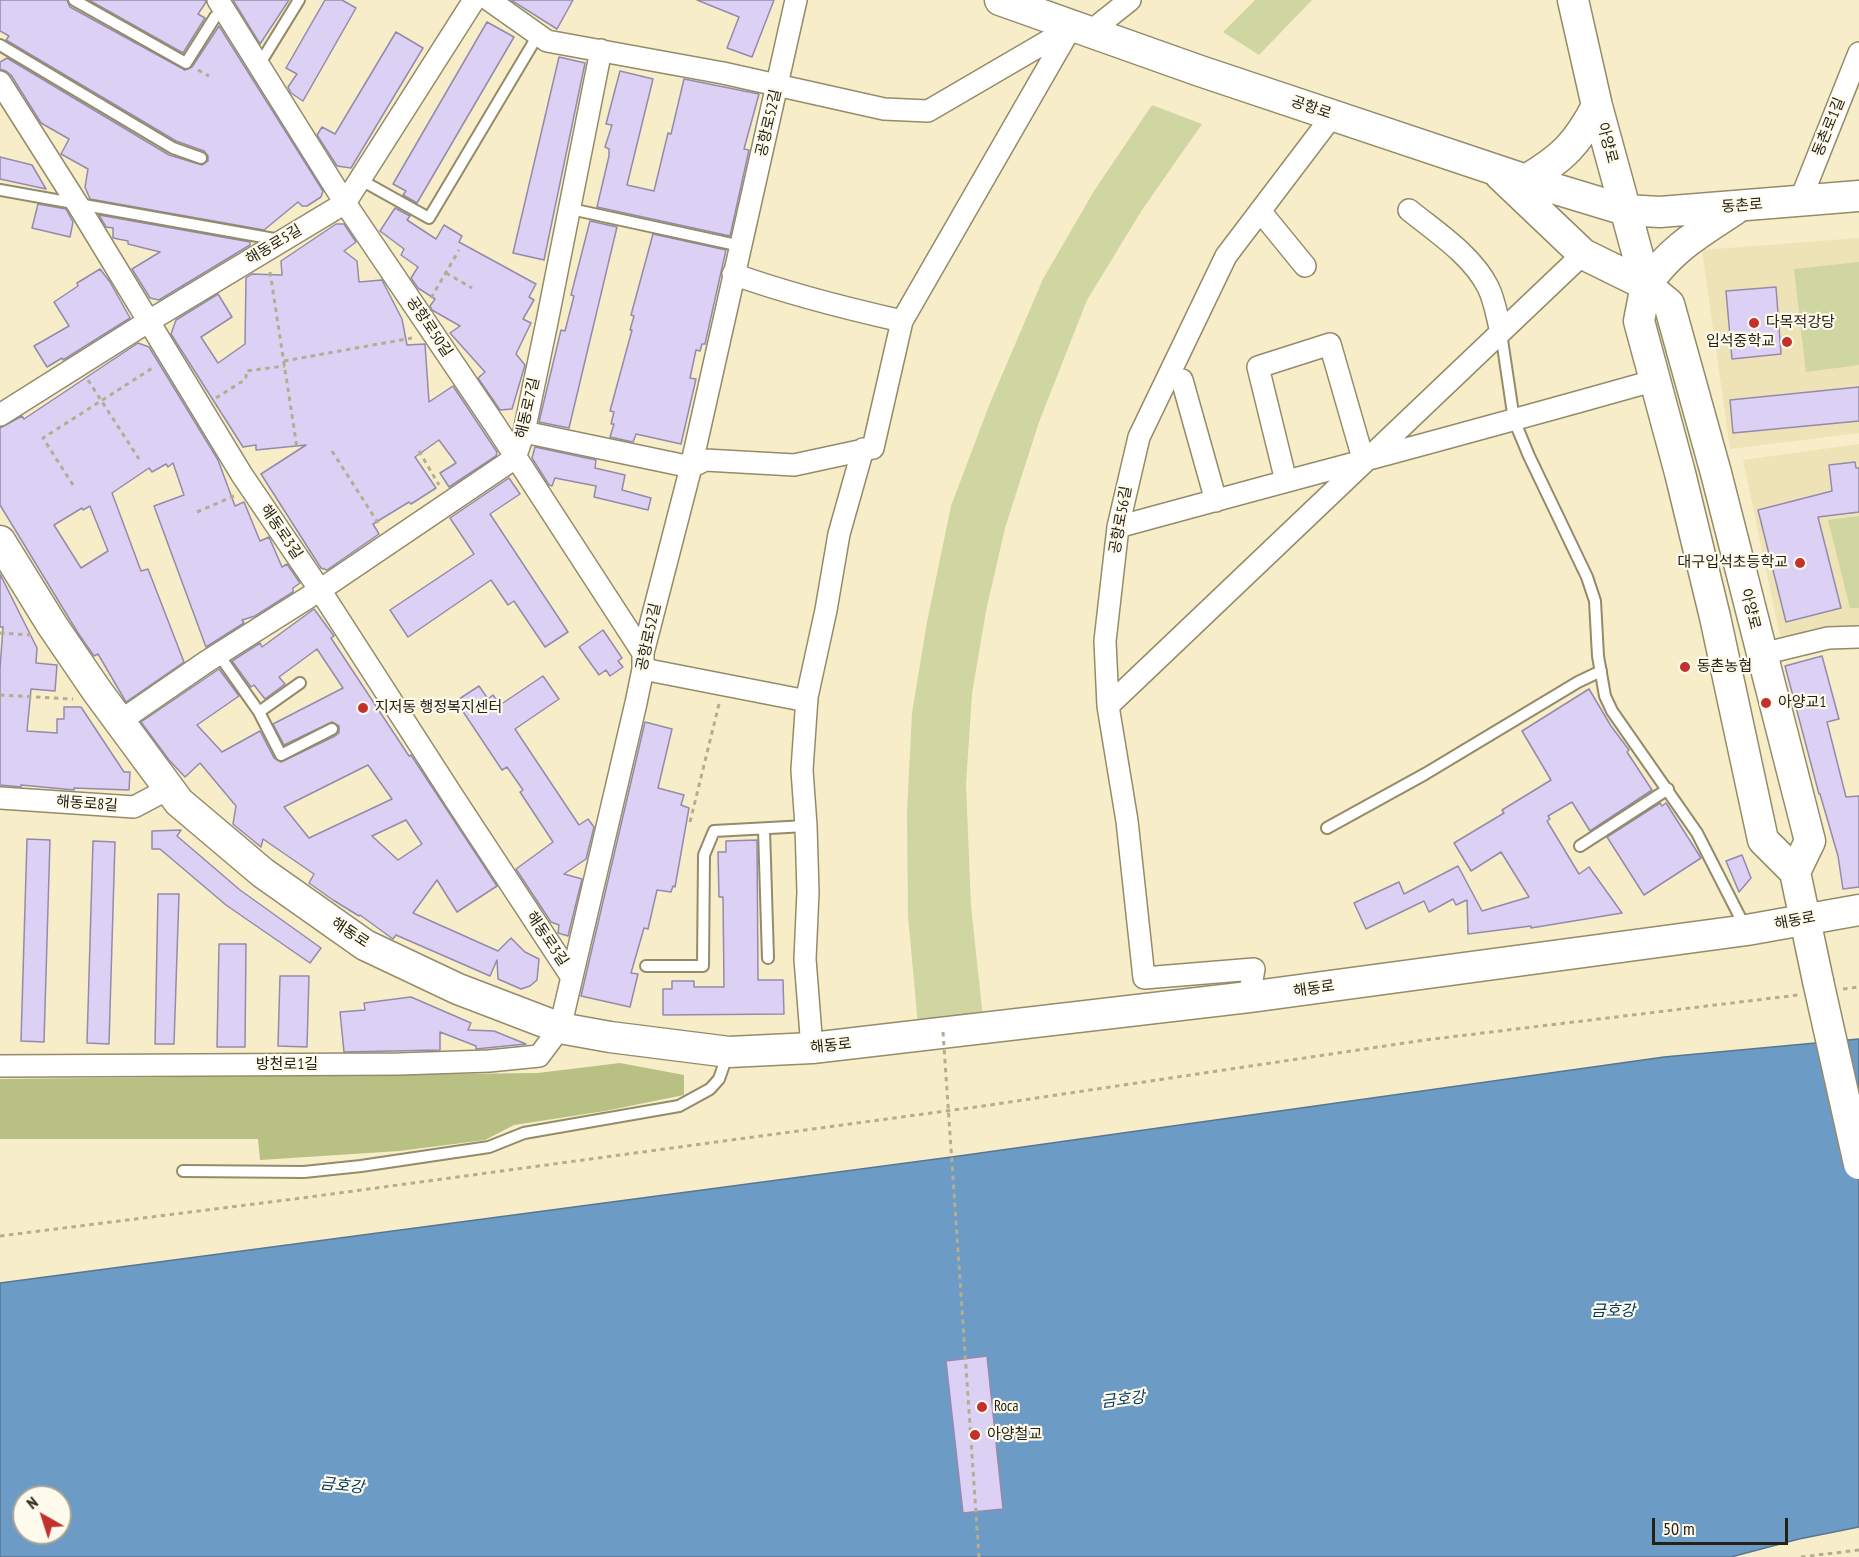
<!DOCTYPE html>
<html>
<head>
<meta charset="utf-8">
<style>
  body { margin:0 }
  #map { position:relative; width:1859px; height:1557px; overflow:hidden; background:#f7edc9; font-family:"PT Sans Narrow",sans-serif }
  canvas { display:block }
  .north { position:absolute; left:12px; top:1485px; width:60px; height:60px; box-sizing:border-box; background:#fefaec; border:2px solid #a7a396; border-radius:50%; rotate:321deg; font-size:16px; font-weight:700; line-height:24px; text-align:center; color:#252114 }
  .north::after { content:''; display:block; margin:auto; width:21px; height:27px; background:#c0322b; clip-path:polygon(50% 0,100% 100%,50% 72%,0 100%) }
  .scale { position:absolute; left:1652px; top:1518px; width:136px; height:27px; box-sizing:border-box; border:3px solid #252114; border-top:0; padding-left:8px; font-size:18px; line-height:21px; white-space:nowrap; color:#252114; -webkit-text-stroke:4px #fefaec; paint-order:stroke }
</style>
</head>
<body>
<div id="map">
<canvas width="1859" height="1557"></canvas>
<div class="north">N</div>
<div class="scale">50 m</div>
</div>
<script>
const ctx = document.querySelector('canvas').getContext('2d');
ctx.lineJoin = 'round';
function paint(path, color) { ctx.fillStyle = color; ctx.fill(path, 'evenodd'); }
function strokePath(path, color, width, dash) { ctx.strokeStyle = color; ctx.lineWidth = width; ctx.lineCap = dash ? 'butt' : 'round'; ctx.setLineDash(dash || []); ctx.stroke(path); }
function write(font, color, halo, rows, align = 'center') {
  ctx.font = font + ' "PT Sans Narrow","Noto Sans KR",sans-serif'; ctx.lineWidth = 4.5; ctx.setLineDash([]); ctx.textBaseline = 'middle'; ctx.strokeStyle = halo; ctx.fillStyle = color; for (const [text, x, y, turn = 0] of rows) {
    ctx.save(); ctx.translate(x, y); ctx.rotate((+turn || 0) * Math.PI / 180); ctx.textAlign = isNaN(turn) ? turn : align; if (halo) ctx.strokeText(text, 0, 0); ctx.fillText(text, 0, 0); ctx.restore();
  }
}
const built = new Path2D(`
  M1859,238V433L1730,449L1702,250Z
  M1859,444V631L1780,636L1743,460Z`);
const green = new Path2D(`
  M1255,0H1312L1259,55L1223,32Z
  M1152,105L1202,124L1142,210L1087,300L1039,422L1005,528L986,611L972,694L966,784L971,906L984,1027L919,1036L908,916L907,812L912,713L927,622L951,506L990,403L1043,279L1094,191Z
  M1859,262V365L1806,372L1794,269Z
  M1859,516V608H1850L1828,520Z`);
const forest = new Path2D(`
  M620,1063L684,1075V1095L605,1111L514,1125L485,1140L399,1151L260,1160L258,1139H0V1079L538,1073Z`);
const water = new Path2D(`
  M1859,1039V1527L1799,1539L1731,1557H0V1283L959,1156L1664,1057ZM24,1497H60V1533H24Z`);
const building = new Path2D(`
  M0,0H67L70,7L185,70L192,67L219,26L323,191L321,197L307,206H302L298,202L264,230L90,199L85,187L88,169L61,154L69,139L41,123L11,75L6,71L0,69V62L7,58L169,155L202,165L208,161V156L204,151L176,141L6,40L9,36L0,31Z
  M89,0H205L206,2L198,14L205,18L183,53Z
  M233,0H289L260,44Z
  M325,0H342L356,8L303,101L291,93L288,87L297,74L286,68Z
  M511,0H573L557,29Z
  M697,0H774L752,57L727,48L739,17Z
  M487,22L514,37L417,203L403,195L406,191L393,184Z
  M396,32L423,48L351,168L337,166L317,135L322,127L335,134Z
  M559,57L585,63L544,260L513,253Z
  M620,71L653,79L627,185L654,191L668,133L671,134L684,79L759,94L744,149L749,150L730,236L597,207L609,156V149L605,147L612,125L606,124Z
  M0,157L32,165L46,189L0,179Z
  M38,204L66,209L73,222L70,237L32,228Z
  M395,208L410,216L407,220L436,239L444,225L462,236L459,242L536,284L529,297L534,300L523,319L531,323L516,354L525,365L512,409L500,410L478,378L485,372L450,333L460,326L432,310L430,306L435,299L418,288L411,278L418,267L401,255L404,249L380,231Z
  M99,215L250,242V245L159,300L150,298L132,269L160,252L128,244V241L113,238V228L106,227Z
  M590,221L617,227L569,428L539,422L561,330L565,331L574,296L571,295Z
  M336,224H344L356,242L344,251L357,261L359,282L382,280L402,319L407,345L425,344L429,402L453,386L497,452L496,456L449,487L440,473L456,463L439,440L415,457L436,488L411,504L409,502L373,524L379,534L327,570L321,568L261,474L306,445L256,450V445L243,447L171,334L176,320L218,294L232,317L201,337L218,363L245,344L246,278L252,274L282,275L281,261Z
  M653,234L726,250L705,344H702L700,351L696,350L690,378L696,379L681,444L636,434L633,442L610,437L614,424H611L614,412L610,411L632,330H630L634,316L631,315Z
  M100,269L110,282L130,318L63,360L62,358L47,367L34,346L69,326L54,302L78,286L77,283Z
  M1776,287L1781,354L1732,359L1726,291Z
  M138,343L149,347L218,460L235,506L244,502L260,541L269,537L282,567L287,564L300,583L293,588V592L255,616L242,620L244,623L206,647L154,506L184,495L173,463L168,467L166,464L152,472L149,468L112,493L141,571L148,569L184,662L126,702L98,654L94,656L78,633L0,505V428L22,416L24,419ZM90,506L108,551L81,568L54,525L82,508L83,510Z
  M1859,387V421L1733,433L1730,400Z
  M535,447L596,460L595,468L625,475L622,490L651,498L648,510L594,497L596,486L555,478L552,486L549,485L532,458Z
  M1855,462L1856,468H1859V512L1818,517L1841,608L1786,622L1758,510L1832,491L1829,465Z
  M509,478L520,494L490,514L568,632L545,647L514,601L508,605L491,580L408,637L390,610L474,554L450,518Z
  M0,574L37,648L36,663L57,665L55,691L31,689L27,731L57,733V719H64V707H81L124,772H130L129,790L74,788V790L21,785V787L0,785V669L3,627H0Z
  M314,609L334,636L331,638L409,756L411,755L497,886L457,912L437,880L413,913L498,951L511,938L525,952L539,959L537,980L530,986L521,989L498,979L497,960L490,976L396,935L393,939L360,915L359,916L333,900L309,883L314,874L263,839L261,847L233,824L236,806L200,763L185,777L169,760L141,722L219,669L239,696L197,725L222,752L260,731L274,758L281,762L335,736L339,733V726L332,722L284,745L273,724L343,688L317,649L279,677L285,684L265,699L254,685L251,687L232,661L260,643L262,647ZM368,765L392,799L309,838L284,807ZM406,820L422,844L398,860L372,836Z
  M603,630L622,658L618,661L623,667L610,676L606,670L599,675L579,647Z
  M1822,656L1839,719L1827,722L1846,797L1859,796V887L1843,889L1838,856L1820,794H1819L1785,666Z
  M543,676L559,699L515,729L579,825L588,819L594,827L586,859L564,874L582,879L568,936L558,933L559,925L551,922L516,869L553,842L520,792L523,790L507,767L502,770L456,701L479,686L488,699L493,695L500,705Z
  M1589,689L1611,726L1629,750L1627,752L1652,790L1590,831L1572,802L1548,816L1550,819L1547,821L1579,874L1589,867L1622,913L1531,928V926L1468,934L1467,900L1456,905L1453,899L1429,912L1424,901L1366,929L1354,903L1399,882L1404,894L1458,866L1482,911L1529,897L1501,852L1471,871L1454,843L1504,813L1502,810L1551,780L1522,731Z
  M645,722L672,729L658,788L684,795L681,805L689,808L675,887L673,886L671,892L657,890L648,929L644,928L631,973L638,974L630,1007L581,996Z
  M1660,803L1662,806L1666,803L1701,858L1644,895L1607,837Z
  M181,830L177,836L240,890L321,948L310,963L226,905L160,849H152V831Z
  M27,839L50,840L44,1042L21,1041Z
  M757,840L758,980H783L784,1014L663,1015V989H672V981H694V987H724L723,897H719L718,852H726V841Z
  M93,841L115,842L109,1044L87,1043Z
  M1742,855L1751,878L1739,892L1726,861Z
  M158,894H179L174,1044H155Z
  M219,944H246L245,1047H217Z
  M280,976H309L307,1047L278,1046Z
  M411,997L471,1023L468,1030L494,1031L526,1044L476,1049V1046L440,1032V1050L344,1052L340,1012L365,1010L364,1003Z
  M987,1356L1003,1509L963,1513L946,1361Z`);
const path = new Path2D(`
  M198,70L209,76
  M270,272L297,448
  M446,273L472,288
  M431,298L459,250
  M284,361L412,338
  M88,380L139,459
  M216,398L246,379V371L285,366
  M332,451L380,526
  M419,451L439,485
  M73,485L43,438L154,367
  M197,512L234,496
  M0,633L31,635
  M0,695L73,699
  M690,822L719,704
  M1843,989L1859,987
  M0,1236L302,1198L983,1106L1425,1040L1798,995
  M1801,1557L1859,1550`);
const lane = new Path2D(`
  M74,0L186,63L215,17L224,10
  M0,45L173,148L201,158
  M259,65L299,0
  M359,179L429,218L538,35
  M0,190L280,240
  M571,209L741,246
  M1501,333L1514,420L1529,456L1587,577L1595,601L1598,656L1605,696L1612,711L1697,833L1745,927
  M219,655L259,712L281,755L332,729
  M259,712L300,683
  M1327,828L1425,774L1578,682L1601,671
  M764,829L768,958
  M1580,846L1668,789
  M646,966H703L704,855L714,831L806,826
  M183,1171L304,1172L361,1166L489,1147L524,1133L679,1106L710,1089L719,1079L728,1053`);
const street = new Path2D(`
  M218,0L345,203L495,425L643,653
  M489,0L547,41L723,73L884,109L928,111L1072,27
  M1091,31L1130,0
  M0,82L78,205L242,475L320,590L454,798L571,976
  M1800,201L1859,53
  M1409,210C1436,232 1472,255 1488,287C1495,301 1497,317 1501,332
  M1260,211L1305,266
  M733,274C789,294 844,308 902,321
  M1182,380L1216,501
  M0,415L149,321L345,203L474,0
  M524,432L691,467L705,460L794,465L873,448
  M873,448L902,321L1070,29
  M1286,481L1258,367L1330,344L1364,462
  M1118,527C1297,478 1477,431 1656,380
  M1762,654L1828,638L1859,637
  M643,669L807,701
  M1108,706L1583,254
  M119,722L206,662L320,590L515,458L524,432L547,322L601,50
  M0,798L134,807L170,788
  M1249,997L1254,969L1144,978L1127,821L1108,706L1105,641L1118,527L1139,437L1226,256L1333,115
  M812,1048L805,959L808,892L806,826L802,770L807,697L826,610L839,534L863,449
  M0,1066L399,1064L489,1061L539,1056L560,1028L636,703L643,669V653L691,467L796,0`);
const secondary = new Path2D(`
  M1000,0L1200,71L1526,180L1625,210L1660,212L1859,196
  M1573,0L1597,106L1646,285L1639,321L1680,473L1715,617L1763,840L1795,872L1818,981
  M1500,175L1583,254L1646,285L1669,304L1716,473L1810,841L1795,872
  M1526,180C1563,158 1577,144 1597,106
  M1646,285C1672,248 1698,234 1734,210
  M0,541L52,625L97,691L179,802L263,873L365,945L458,989L560,1028L610,1037L729,1052L812,1048L1249,997L1747,930L1859,910`);
const pathBridge = new Path2D(`
  M943,1032L979,1557`);
const secondaryBridge = new Path2D(`
  M1818,981L1859,1164`);
const markers = [
  [1754,323,6,"#c0322b"],
  [1787,342,6,"#c0322b"],
  [1800,563,6,"#c0322b"],
  [1685,667,6,"#c0322b"],
  [1766,703,6,"#c0322b"],
  [363,708,6,"#c0322b"],
  [982,1407,6,"#c0322b"],
  [975,1435,6,"#c0322b"]
];
const streetNames = [
  ["공항로",1311,108,19],
  ["공항로52길",769,123,-77],
  ["동촌로1길",1829,127,-68],
  ["아양로",1607,143,75],
  ["동촌로",1742,206,-4],
  ["해동로5길",274,245,-31],
  ["공항로50길",429,327,56],
  ["해동로7길",528,408,-77],
  ["공항로56길",1121,520,-80],
  ["해동로3길",281,532,56],
  ["아양로",1750,609,76],
  ["공항로52길",649,637,-78],
  ["해동로8길",87,804,4],
  ["해동로",1795,921,-11],
  ["해동로",350,933,33],
  ["해동로3길",547,939,56],
  ["해동로",1314,989,-8],
  ["해동로",831,1046,-6],
  ["방천로1길",287,1065]
];
const poiNames = [
  ["다목적강당",1766,323],
  ["입석중학교",1775,342,"right"],
  ["대구입석초등학교",1788,563,"right"],
  ["동촌농협",1697,667],
  ["아양교1",1778,703],
  ["지저동 행정복지센터",375,708],
  ["Roca",994,1407],
  ["아양철교",987,1435]
];
const waterNames = [
  ["금호강",1613,1311],
  ["금호강",1123,1400,-7],
  ["금호강",342,1486,6]
];
paint(built, '#eee2b7');
paint(green, '#cfd6a1');
paint(forest, '#b8c083');
paint(water, '#6c9bc6');
strokePath(water, '#577691', 1.5);
paint(building, '#dcd1f4');
strokePath(building, '#948aaa', 1.5);
strokePath(lane, '#948b69', 14);
strokePath(street, '#948b69', 24);
strokePath(secondary, '#948b69', 33);
strokePath(path, '#b5ad90', 3, [4.5, 4.5]);
strokePath(lane, '#fff', 10);
strokePath(street, '#fff', 21);
strokePath(secondary, '#fff', 30);
strokePath(secondaryBridge, '#948b69', 33, []);
strokePath(pathBridge, '#b5ad90', 3, [4.5, 4.5]);
strokePath(secondaryBridge, '#fff', 30);
for (const [x, y, r, color] of markers) { const dot = new Path2D(); dot.arc(x, y, r, 0, 2 * Math.PI); ctx.fillStyle = color; ctx.fill(dot); strokePath(dot, '#fefaec', 2); }
write('15px', '#252114', '#fefaec', streetNames);
write('15px', '#252114', '#fefaec', poiNames, 'left');
write('italic 16px', '#033c65', '#fefaec', waterNames);
</script>
</body>
</html>
